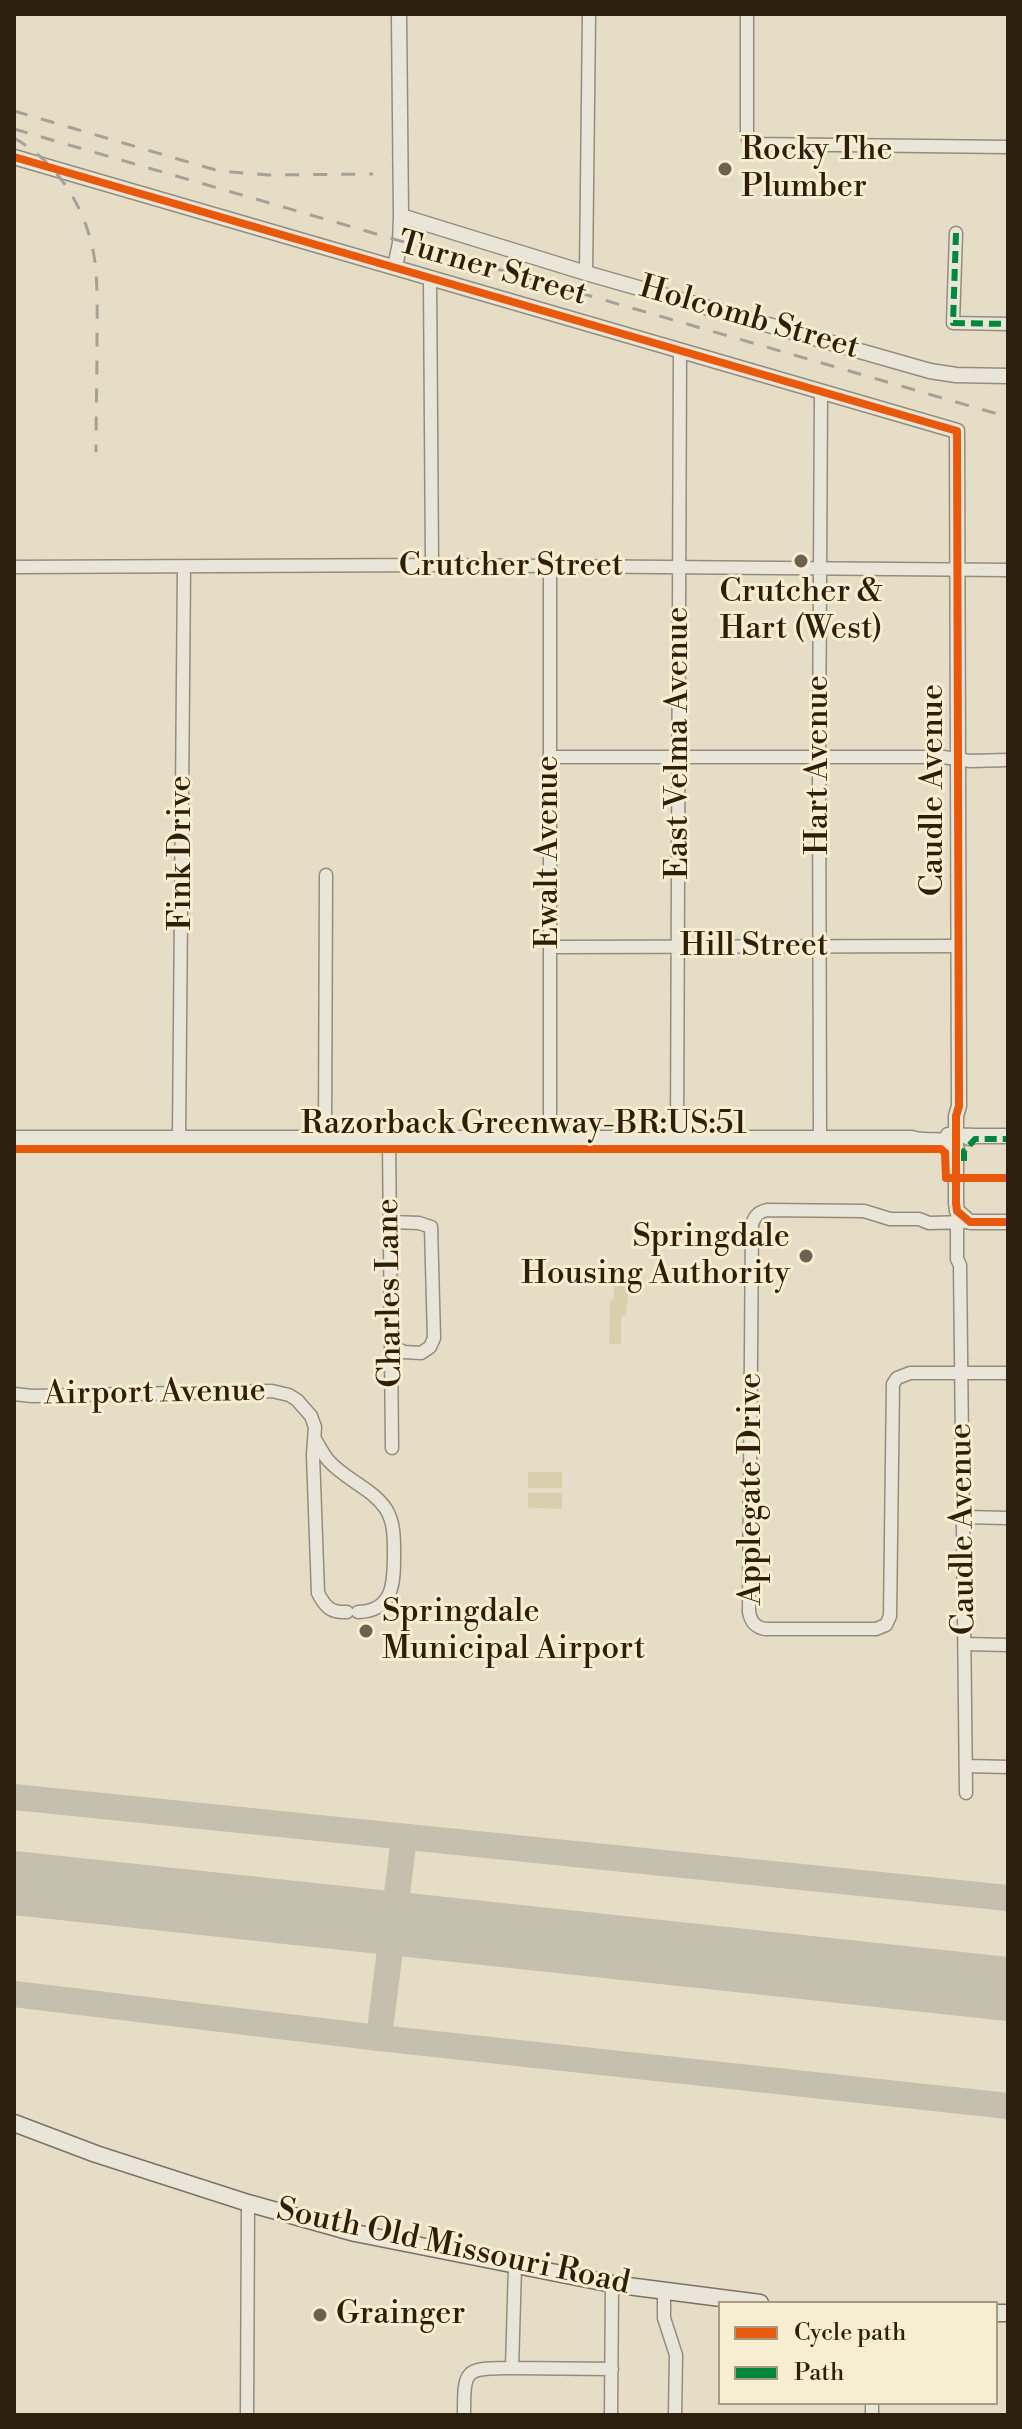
<!DOCTYPE html>
<html>
<head>
<meta charset="utf-8">
<style>
  body { margin:0 }
  #map { position:relative; width:1022px; height:2429px; overflow:hidden; background:#e5ddc5; font-family:"Libre Bodoni",serif }
  canvas { display:block }
  .frame { position:absolute; inset:0; border:16px solid #2c1f0c; pointer-events:none }
  .legend { position:absolute; left:718px; top:2301px; width:280px; height:104px; box-sizing:border-box; background:#f7edd0; border:2px solid #a69b82; margin:0; padding:10px 14px; list-style:none; font-size:24px; color:#2c1f0c }
  .legend li { display:flex; align-items:center; gap:16px; height:40px }
  .legend b { width:40px; border:2px solid #a69b82 }
</style>
</head>
<body>
<div id="map">
<canvas width="1022" height="2429"></canvas>
<div class="frame"></div>
<ul class="legend">
<li><b style="height:10px;background:#e8590c"></b>Cycle path</li>
<li><b style="height:10px;background:#00873e"></b>Path</li>
</ul>
</div>
<script>
const ctx = document.querySelector('canvas').getContext('2d');
ctx.lineJoin = 'round';
function paint(path, color) { ctx.fillStyle = color; ctx.fill(path, 'evenodd'); }
function strokePath(path, color, width, dash) { ctx.strokeStyle = color; ctx.lineWidth = width; ctx.lineCap = dash ? 'butt' : 'round'; ctx.setLineDash(dash || []); ctx.stroke(path); }
function write(font, color, halo, rows, align = 'center') {
  ctx.font = font + ' "Libre Bodoni",serif'; ctx.lineWidth = 6; ctx.setLineDash([]); ctx.textBaseline = 'middle'; ctx.strokeStyle = halo; ctx.fillStyle = color; for (const [text, x, y, turn = 0] of rows) {
    ctx.save(); ctx.translate(x, y); ctx.rotate((+turn || 0) * Math.PI / 180); ctx.textAlign = isNaN(turn) ? turn : align; if (halo) ctx.strokeText(text, 0, 0); ctx.fillText(text, 0, 0); ctx.restore();
  }
}
const green = new Path2D(`
  M614,1285L629,1286L626,1315L621,1316V1344H609L610,1301L614,1298Z
  M528,1472H562V1488H528Z
  M528,1493H562V1509L528,1508Z`);
const taxiway = new Path2D(`
  M14,1797L1008,1898
  M14,1994L379,2038L1008,2106
  M379,2038L404,1838`);
const runway = new Path2D(`
  M14,1883L1008,1989`);
const minor = new Path2D(`
  M747,14V135L749,141L754,144L1008,147
  M956,233L953,323L1008,324
  M586,273L589,14
  M430,279L432,565
  M550,566V1138
  M14,567L432,565L1008,570
  M549,757H943L970,761L1008,760
  M550,947L959,946
  M677,1137L680,350
  M179,1138L184,567
  M325,1138L326,875
  M389,1138L392,1448
  M820,1138L819,757L821,391
  M957,1217V1259L960,1265L966,1793
  M390,1222L419,1223L431,1227L434,1338L430,1347L421,1353L404,1352L391,1345
  M970,1222L929,1223L919,1219H890L864,1211L767,1210C758,1212 755,1216 752,1224L749,1612C751,1622 755,1627 765,1629H876L886,1625L890,1616L893,1384L897,1378L910,1373H1008
  M14,1394L32,1396L272,1391L289,1395L297,1400L311,1416L315,1427L313,1455L318,1593C325,1607 331,1613 347,1612
  M315,1439C319,1446 323,1454 328,1460C344,1479 372,1488 386,1509C394,1522 394,1537 394,1552C394,1580 395,1611 358,1612
  M963,1517L1008,1518
  M966,1644L1008,1645
  M966,1766L1008,1767
  M664,2293V2318L676,2355L675,2415
  M512,2368L612,2369
  M247,2415L248,2203
  M464,2415C464,2367 465,2369 512,2368L515,2266
  M611,2415L612,2284
  M872,2415V2403`);
const tertiary = new Path2D(`
  M14,157L957,431L959,1106L956,1116V1203L957,1211L970,1222H1008
  M401,216L586,273L930,371L956,375L1008,376
  M395,267L400,243L401,216L399,14
  M948,1135L975,1136
  M14,1138H912C927,1144 947,1134 957,1149
  M969,1138L975,1136H1008`);
const secondary = new Path2D(`
  M14,2123L96,2154L248,2203L355,2233L612,2284L760,2303
  M996,2313H1008`);
const rail = new Path2D(`
  M14,111L219,171L269,175L373,174
  M14,129L1008,417
  M14,138C59,163 88,211 95,262C98,288 97,315 97,341C97,378 96,415 96,452`);
const quiet = new Path2D(`
  M956,233L953,323L1008,324
  M964,1161V1151L975,1139H1008`);
const cycleway = new Path2D(`
  M14,157L957,431L959,1106L956,1116V1203L957,1211L970,1222H1008
  M14,1149H941L945,1153L946,1178H1008`);
const markers = [
  [725,169,8,"#6d624d"],
  [801,561,8,"#6d624d"],
  [806,1256,8,"#6d624d"],
  [366,1631,8,"#6d624d"],
  [320,2315,8,"#6d624d"]
];
const poiNames = [
  ["Rocky The",741,151],
  ["Plumber",741,188],
  ["Crutcher &",801,593,"center"],
  ["Hart (West)",801,630,"center"],
  ["Springdale",790,1238,"right"],
  ["Housing Authority",790,1275,"right"],
  ["Springdale",382,1613],
  ["Municipal Airport",382,1650],
  ["Grainger",336,2315]
];
const streetNames = [
  ["Turner Street",492,270,16],
  ["Holcomb Street",749,319,16],
  ["Crutcher Street",511,567],
  ["East Velma Avenue",679,743,-90],
  ["Hart Avenue",819,765,-90],
  ["Caudle Avenue",934,790,-90],
  ["Ewalt Avenue",549,852,-90],
  ["Fink Drive",182,853,-90],
  ["Hill Street",754,947],
  ["Razorback Greenway-BR:US:51",524,1125],
  ["Charles Lane",391,1293,-91],
  ["Airport Avenue",155,1394,-1],
  ["Applegate Drive",752,1489,-90],
  ["Caudle Avenue",964,1529,-91],
  ["South Old Missouri Road",453,2248,12]
];
paint(green, '#dacfad');
strokePath(taxiway, '#c5bfae', 26);
strokePath(runway, '#c5bfae', 64);
strokePath(minor, '#948d7e', 15);
strokePath(tertiary, '#948d7e', 17);
strokePath(secondary, '#7a7365', 19);
strokePath(minor, '#e9e6d9', 12);
strokePath(tertiary, '#e9e6d9', 14);
strokePath(secondary, '#e9e6d9', 16);
strokePath(rail, '#a5a196', 3, [14, 14]);
strokePath(quiet, '#00873e', 6, [12, 6]);
strokePath(cycleway, '#e8590c', 8);
for (const [x, y, r, color] of markers) { const dot = new Path2D(); dot.arc(x, y, r, 0, 2 * Math.PI); ctx.fillStyle = color; ctx.fill(dot); strokePath(dot, '#f7edd0', 3); }
write('32px', '#2c1f0c', '#f7edd0', poiNames, 'left');
write('32px', '#2c1f0c', '#f7edd0', streetNames);
</script>
</body>
</html>
